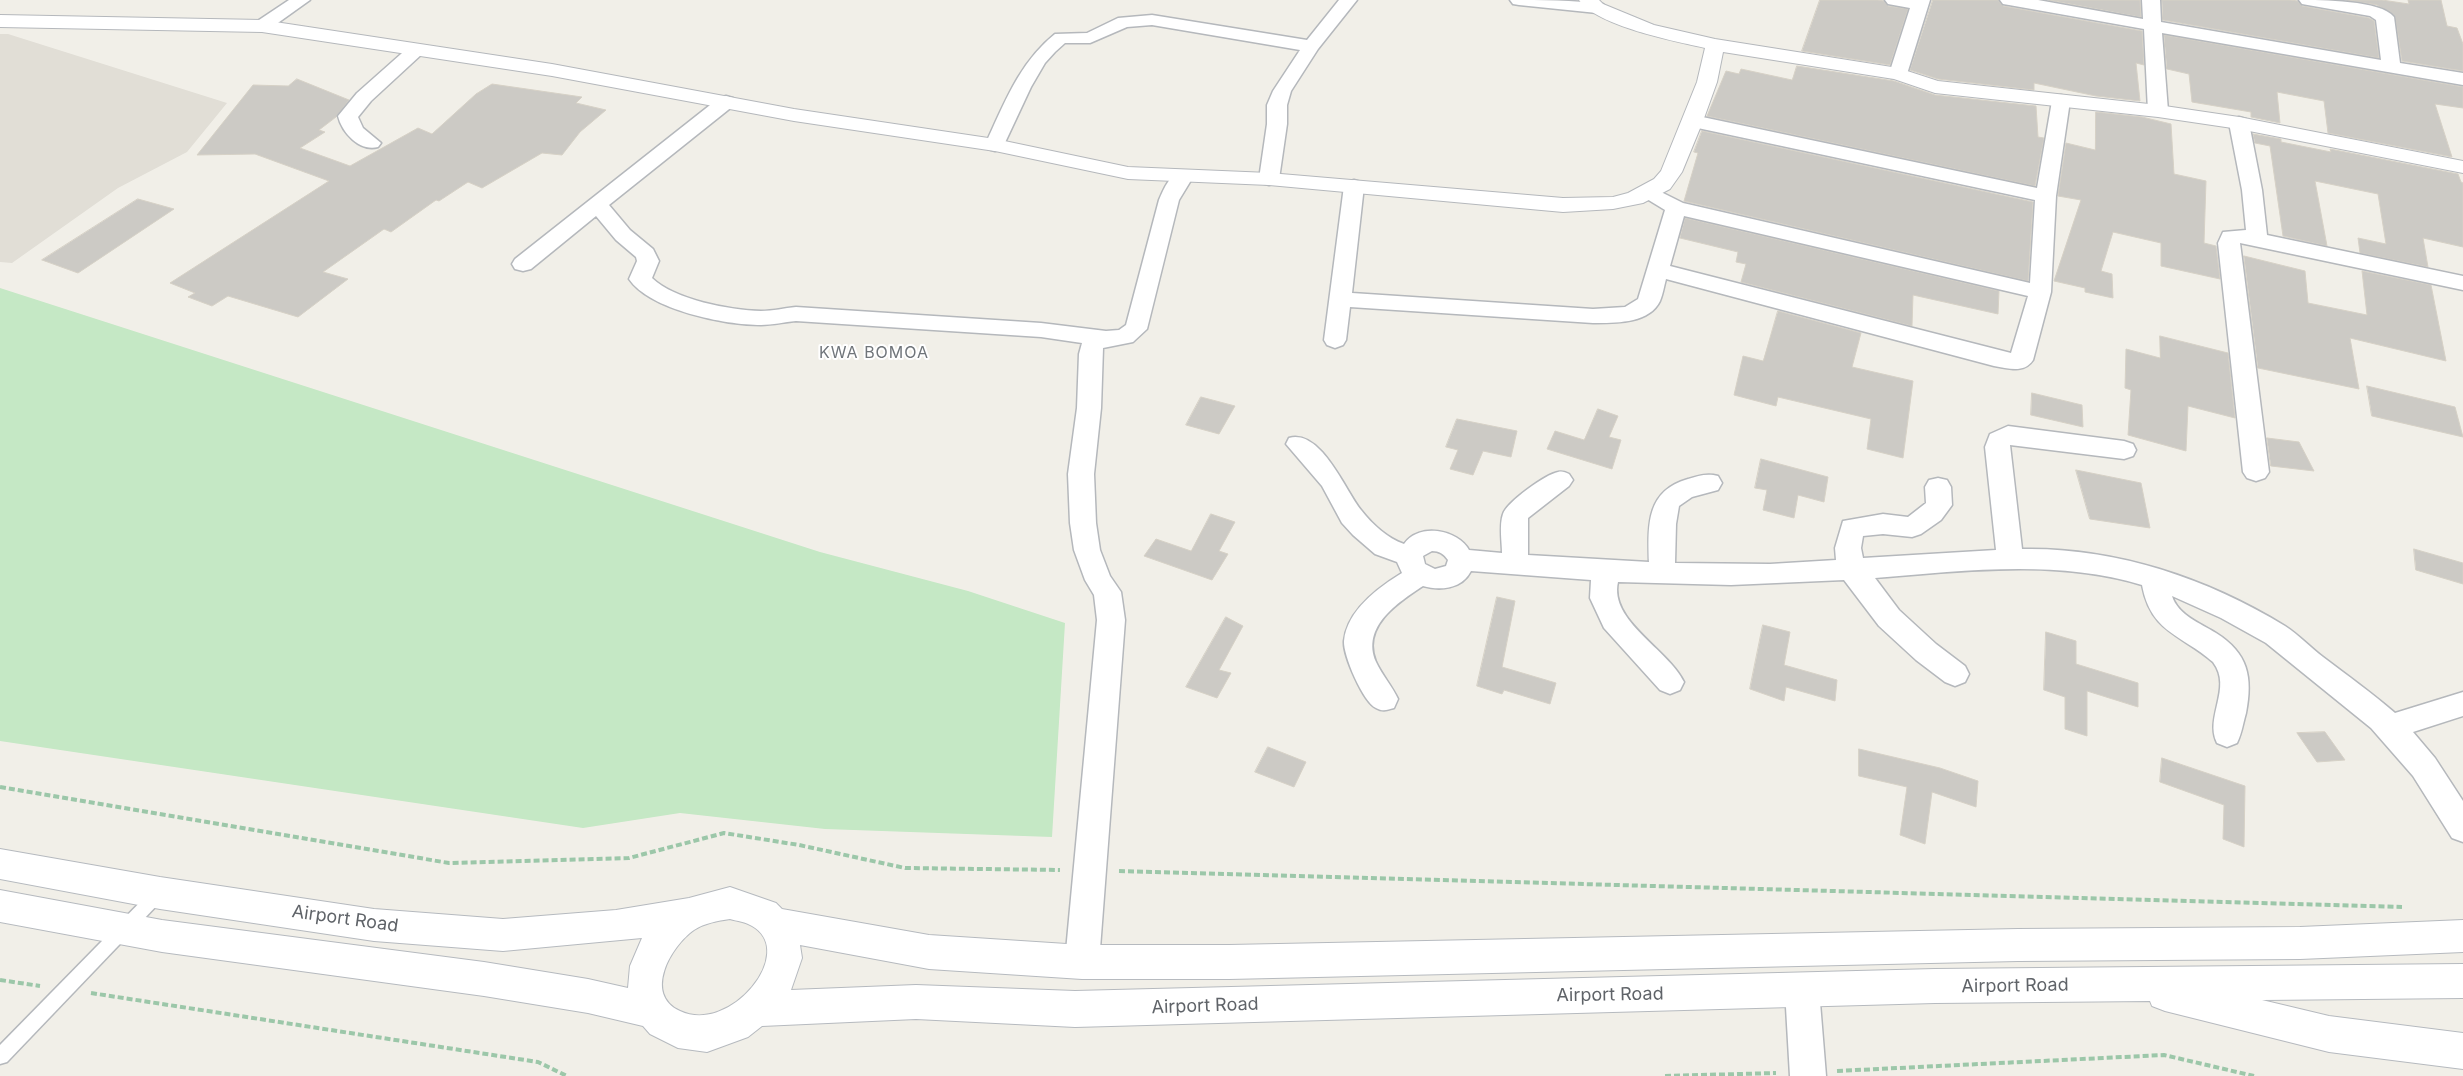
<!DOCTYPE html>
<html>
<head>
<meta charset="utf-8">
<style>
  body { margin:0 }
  canvas { display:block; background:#f1efe8 }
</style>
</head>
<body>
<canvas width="2463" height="1076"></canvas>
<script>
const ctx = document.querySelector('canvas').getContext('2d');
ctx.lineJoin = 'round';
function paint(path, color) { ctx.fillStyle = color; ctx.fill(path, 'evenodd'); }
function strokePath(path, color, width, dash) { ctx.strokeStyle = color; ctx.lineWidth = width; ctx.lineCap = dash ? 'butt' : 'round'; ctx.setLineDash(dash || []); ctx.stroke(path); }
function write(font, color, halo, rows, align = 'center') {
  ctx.font = font + ' Inter,sans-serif'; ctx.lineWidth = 4; ctx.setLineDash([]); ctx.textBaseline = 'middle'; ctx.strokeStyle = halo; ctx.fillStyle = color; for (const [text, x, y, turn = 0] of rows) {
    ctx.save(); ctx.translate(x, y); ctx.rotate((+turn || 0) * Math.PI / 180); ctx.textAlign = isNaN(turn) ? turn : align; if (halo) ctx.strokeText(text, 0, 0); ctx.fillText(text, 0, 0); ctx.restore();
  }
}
const education = new Path2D(`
  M0,34H8L227,103L187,152L118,188L12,263L0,262Z`);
const green = new Path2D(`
  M0,288L820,552L968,591L1065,623L1052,837L825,829L680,813L583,828L0,741Z`);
const building = new Path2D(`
  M1820,0H1878L1884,1L1888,6L1908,9L1890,65L1802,51Z
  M1933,0H1998L2003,6L2142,31L2144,65L2136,63L2140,101L2096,96L2034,83V90L1938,79L1910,70Z
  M2049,0H2140L2141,17Z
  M2162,0H2290L2298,1L2302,6L2369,18L2374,21L2379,58L2163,20Z
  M2347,0H2382L2409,4L2408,0H2441L2447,26L2457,28L2463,44V71L2402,61L2395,16L2377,5Z
  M2164,35L2463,87V108L2435,104L2452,157L2328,133L2324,101L2277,92L2280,123L2251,117V112L2192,102L2189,74L2167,69Z
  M1797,66L1894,81L1935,95L2036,106L2038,137L2044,138L2035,186L1707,116L1726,71L1739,74L1741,69L1792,80Z
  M297,79L349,100L336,117L319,130L325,132L300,148L350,166L418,128L432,134L476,94L492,84L582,97L576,103L606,110L580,132L562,155L542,153L482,188L468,182L439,201L436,200L391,232L384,229L323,272L348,279L298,317L228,296L212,306L188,297L195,293L170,283L329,181L255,154L197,155L253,85L288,86Z
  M2096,112L2142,117L2171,124L2174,174L2206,181L2204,243L2216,246L2220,279L2161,266V243L2113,232L2101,271L2112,274L2113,298L2085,292V288L2054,281L2081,200L2058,196L2066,143L2095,150Z
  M1702,131L2033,202L2028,281L1684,201L1698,153L1694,152Z
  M2253,134L2281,139V142L2331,152L2330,149L2458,174L2461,182L2463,183V247L2423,238L2428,267L2360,253L2358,238L2386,244L2378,194L2315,181L2327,246L2283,236L2270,146L2255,143Z
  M138,199L174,209L78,273L42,260Z
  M1685,218L1999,291L1998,314L1913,295L1912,326L1741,282L1746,264L1736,262L1738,252L1680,238Z
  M2244,256L2305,271L2308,303L2367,315L2362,271L2431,285L2446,361L2350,338L2359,389L2258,368Z
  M1778,311L1861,333L1852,367L1913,381L1903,458L1867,449L1871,419L1778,397L1776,406L1734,395L1743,356L1763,361Z
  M2160,336L2228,353L2235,418L2188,406L2186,451L2128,435L2131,390L2125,388L2126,349L2160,358Z
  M2367,386L2455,407L2463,437L2372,416Z
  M2032,393L2082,405L2083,427L2031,415Z
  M1201,397L1235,406L1219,434L1186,425Z
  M1598,409L1618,416L1609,437L1621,440L1612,469L1547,449L1555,431L1584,440Z
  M1457,419L1517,431L1511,457L1483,451L1473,475L1450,469L1458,450L1446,447Z
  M2267,438L2299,442L2314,471L2271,466Z
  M1761,459L1828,477L1824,502L1798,495L1794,518L1763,510L1767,490L1755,488Z
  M2076,470L2141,483L2150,528L2090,519Z
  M1211,514L1235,522L1219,551L1228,554L1212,580L1144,556L1156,539L1191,551Z
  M2414,549L2463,563V584L2416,570Z
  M1497,597L1515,601L1502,667L1556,683L1550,704L1504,690L1502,694L1477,686Z
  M1226,617L1243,626L1219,670L1231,673L1217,698L1186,687Z
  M1763,625L1790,632L1784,665L1837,680L1835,701L1786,687L1784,701L1750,689Z
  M2046,632L2076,641V664L2138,683V707L2087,691V736L2065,729V697L2044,690Z
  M2325,732L2345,760L2317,762L2297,733Z
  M1268,747L1306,762L1294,787L1255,772Z
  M1859,749L1940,768L1978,781L1976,807L1932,792L1925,844L1900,835L1907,787L1859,776Z
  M2162,758L2245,786L2244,847L2223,839L2224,805L2160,782Z`);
const path = new Path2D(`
  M0,787L449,863L629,858L724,833L799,845L905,868L1060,870
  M1119,871L2402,907
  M0,980L40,986
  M91,993L538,1062L567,1076
  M1837,1071L2164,1055L2254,1076
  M1665,1076L1776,1073`);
const service = new Path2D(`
  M158,887L163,889L166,894L163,899L7,1062L0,1064V1045L153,889Z`);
const minor = new Path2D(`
  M289,0H310L268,30H256L253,26L256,22Z
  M1339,0H1357L1318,49L1291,91L1287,105V124L1279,179L1276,183L1269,185L1262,183L1259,179L1267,124V105L1273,91L1300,50L1152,25L1127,27L1090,43H1065L1055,52L1045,63L1031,87L1002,149L995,151L988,149L985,145C1004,104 1019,63 1055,34L1087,33L1118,18L1152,15L1307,40Z
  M1510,0C1541,0 1573,0 1603,4L1606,8L1603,12L1597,13L1519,5L1513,4Z
  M1885,0H1930L1907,74L1905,78H1891L1889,74L1910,8L1888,4Z
  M2000,0H2038L2143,19L2142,0H2160L2161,22L2381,60L2376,20L2370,16L2302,4L2299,0C2321,0 2381,0 2394,17L2400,63L2463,73V85L2162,33L2168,111L2165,115H2151L2148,111L2144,29L2009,5L2003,4Z
  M416,45L422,46L425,50L422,54L371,101L358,117L363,128L381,143L378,147C360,152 342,133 338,116L357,93L410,46Z
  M2061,95L2068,97L2070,101L2056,196L2051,292L2033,360C2024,374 2008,368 1994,366L1666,279C1664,286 1663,294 1660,301C1649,324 1614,323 1593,323L1350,307L1346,340L1343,345L1335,348L1327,345L1324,340L1344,186L1347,182L1354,180L1361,182L1364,186L1352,293L1593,309L1625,307L1638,299L1665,210L1642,196L1639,192L1642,188L1649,186L1683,203L2030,283L2035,200L1693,127L1686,125L1683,121L1686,117L1693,115L2037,188L2052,101L2054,97ZM1684,216L2028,296L2011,353L1670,266Z
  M726,96L733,98L735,102L733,106L609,205L630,230L653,249L659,261L652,278C675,300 730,310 761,311C773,311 784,308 796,307L1041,323L1106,331L1119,330L1126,325L1159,200C1165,186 1172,168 1190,173L1193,177L1179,200L1147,329L1133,342L1103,348L1101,408L1094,474L1096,523L1100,550L1110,576L1121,592L1125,620L1099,962L1094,973L1082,978L1070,973L1065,962L1097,620L1094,595L1085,580L1074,550L1070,523L1068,474L1077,408L1079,354L1082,343L1041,337L796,321C784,322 773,325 761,325C725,325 650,310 629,279L637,261L636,257L616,240L596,216L531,269L523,271L515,269L512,264L515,259L719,98Z
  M2239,117L2246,119L2249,123L2262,190L2267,235L2463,276V290L2240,243L2269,472L2265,478L2256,481L2247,478L2243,472L2218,243L2223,232L2246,230L2242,190L2229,123L2232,119Z
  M2008,426L2124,441L2133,444L2136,450L2133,456L2124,459L2010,445L2022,549C2114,547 2207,578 2285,626C2299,635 2310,647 2323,657C2348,676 2372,693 2395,713L2463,692V716L2413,732L2435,758L2463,801V842L2452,838L2413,776L2371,728L2266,643L2221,618L2172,596C2178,615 2200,623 2216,633C2248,653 2253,677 2246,713C2243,723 2242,733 2237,743L2227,747L2217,743C2204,717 2233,688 2213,662C2181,634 2151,633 2142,585C2055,559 1964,571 1875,578L1899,610L1936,644L1965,666L1969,674L1965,682L1955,686L1945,682L1916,660L1879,626L1844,580L1731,585L1618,582C1609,621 1668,649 1684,682L1680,690L1670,694L1660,690L1604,628L1590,598L1591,580L1471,571C1462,589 1440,591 1423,586C1397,603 1361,627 1376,662C1382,675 1392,686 1398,699L1394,708C1387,710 1383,712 1376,708C1363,702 1343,655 1344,641C1347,610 1379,587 1402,573L1397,562L1375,554L1353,535L1342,523L1322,486L1286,444L1289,438C1321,429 1345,490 1361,510C1372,524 1387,538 1404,544C1419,522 1458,530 1469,550L1502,553C1502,542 1499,525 1503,514C1507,502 1546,474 1558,472C1562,471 1565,472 1569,474L1573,480L1569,486L1528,518V555L1649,562C1648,525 1646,491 1688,479C1698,476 1707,473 1718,476L1722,483L1718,490L1692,497L1679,506L1676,524L1675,563L1770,564L1836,560L1835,548L1843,521L1883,514L1908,517L1926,503L1925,487L1929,480L1938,478L1947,480L1951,487L1952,505L1941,520L1921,534L1912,537L1883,534L1863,536L1861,548L1863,558L1996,550L1985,447L1990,434ZM1432,551C1439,551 1444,554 1448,560L1446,566L1435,569L1425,564L1423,556Z
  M1802,974L1814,978L1819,990L1826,1076H1790L1785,990L1790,978Z`);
const tertiary = new Path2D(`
  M1579,0H1599L1603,4L1654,25L1715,39L1898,68L1938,81L2158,105L2239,117L2463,161V173L2239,129L2158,117L1935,93L1894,79L1723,52L1717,82L1703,121L1682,172L1670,189L1643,203L1613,209L1563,212L1269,185L1128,179L995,151L794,121L552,76L262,32L0,27V15L262,20L552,64L794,109L995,139L1128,167L1269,173L1563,198L1613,197L1628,193L1654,179L1661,171L1697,82L1705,48C1674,41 1597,26 1579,0Z`);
const secondary = new Path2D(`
  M0,849L160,877L374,909L503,919L616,910L689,898L730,887L776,903L782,909L929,935L1082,945H1229L2018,929L2300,927L2463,920V952L2300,959L2018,961L1229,979H1082L929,969L800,945L802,958L791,990L916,985L1075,991L1935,969L2463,964V998L2262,1000L2329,1016L2463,1033V1069L2329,1052L2165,1011L2152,1006L2150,1001L1935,1003L1075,1027L916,1019L762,1026L748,1037L707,1052L678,1048L650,1034L643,1026L588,1013L484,996L162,952L0,922V890L162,920L484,962L588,979L628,988L630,966L642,938L503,951L374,941L160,909L0,879ZM730,919C737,921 746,922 752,926C798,952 730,1035 680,1011C643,994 671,946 694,930C705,923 717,921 730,919Z`);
const neighbourhoodNames = [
  ["KWA BOMOA",874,353]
];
const nearStreetnames = [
  ["Airport Road",345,919,8],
  ["Airport Road",2015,986,-1],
  ["Airport Road",1610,995,-1],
  ["Airport Road",1205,1006,-2]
];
paint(education, '#e1ded6');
paint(green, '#c5e8c5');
paint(building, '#cccac5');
strokePath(building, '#d6d1c6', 1);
strokePath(service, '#b5b8bc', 3);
strokePath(minor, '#b5b8bc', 3);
strokePath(tertiary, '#b5b8bc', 2);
strokePath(secondary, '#b6babf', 2);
strokePath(path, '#9cc7a9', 4, [6, 3]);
paint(service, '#fff');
paint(minor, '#fff');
paint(tertiary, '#fff');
paint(secondary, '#fff');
ctx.letterSpacing = '1px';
write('16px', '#70757a', '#fff', neighbourhoodNames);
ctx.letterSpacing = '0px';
write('18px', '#5f6368', '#fff', nearStreetnames);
</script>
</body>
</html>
